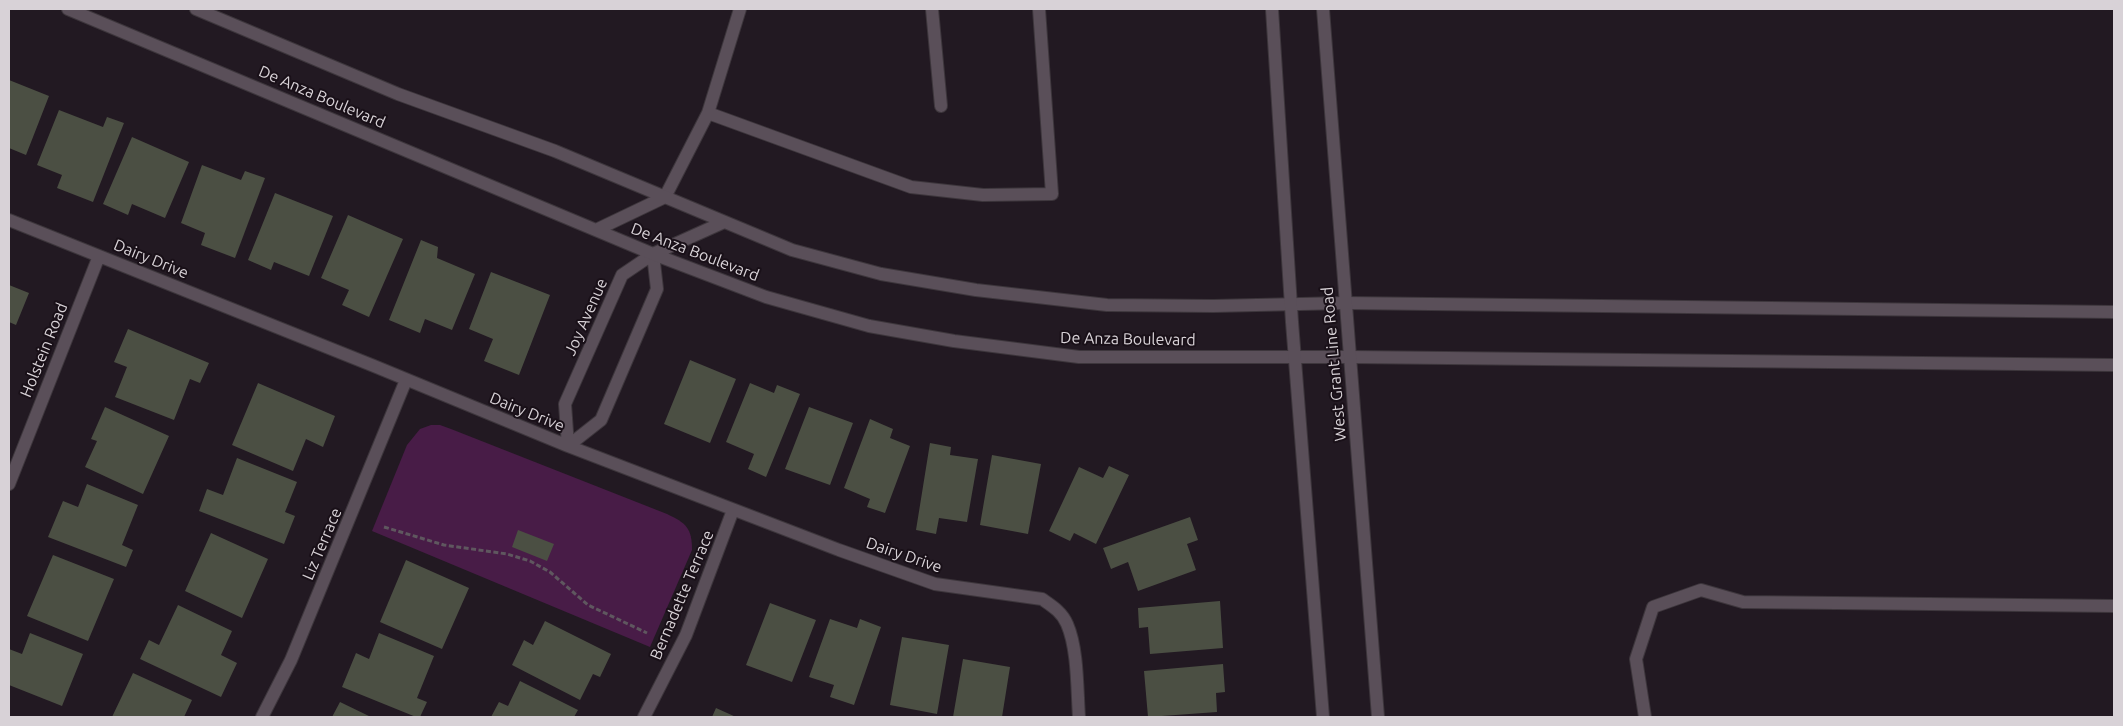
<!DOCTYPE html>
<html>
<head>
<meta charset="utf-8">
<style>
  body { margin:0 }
  #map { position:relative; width:2123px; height:726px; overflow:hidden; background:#221922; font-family:Ubuntu,sans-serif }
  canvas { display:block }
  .frame { position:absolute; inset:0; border:10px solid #d8d2d7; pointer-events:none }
</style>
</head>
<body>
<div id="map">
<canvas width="2123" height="726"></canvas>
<div class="frame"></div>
</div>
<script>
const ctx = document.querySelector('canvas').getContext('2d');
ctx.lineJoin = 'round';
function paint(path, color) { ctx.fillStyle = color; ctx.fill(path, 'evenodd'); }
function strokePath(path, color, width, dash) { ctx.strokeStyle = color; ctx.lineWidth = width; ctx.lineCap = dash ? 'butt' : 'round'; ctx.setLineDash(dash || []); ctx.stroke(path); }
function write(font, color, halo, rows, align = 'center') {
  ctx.font = font + ' Ubuntu,sans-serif'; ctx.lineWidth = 4; ctx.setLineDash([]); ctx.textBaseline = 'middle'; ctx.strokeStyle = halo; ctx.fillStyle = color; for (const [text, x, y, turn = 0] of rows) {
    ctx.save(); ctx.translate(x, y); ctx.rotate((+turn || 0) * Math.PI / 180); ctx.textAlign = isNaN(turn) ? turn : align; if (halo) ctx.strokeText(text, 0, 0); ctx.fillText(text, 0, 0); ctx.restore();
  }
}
const green = new Path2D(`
  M431,425H440L451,429L667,514C686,523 692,528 692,550L650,647L372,531L407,445L420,429Z`);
const building = new Path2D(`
  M9,80L49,96L26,155L9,148Z
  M59,110L103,127L107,117L124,123L93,202L57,188L62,175L37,165Z
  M132,137L189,162L165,218L132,204L128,215L103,204Z
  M202,165L241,180L245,171L265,178L235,258L201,245L205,233L181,223Z
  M275,193L333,216L309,276L274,262L271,270L248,260Z
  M348,215L403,239L369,317L342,305L349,290L321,278Z
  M421,240L438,247L437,258L475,274L452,330L425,319L420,333L389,320Z
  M491,272L550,295L519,375L484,361L493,339L469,329Z
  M9,285L29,293L16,325L9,322Z
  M128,329L209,363L200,383L190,379L174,420L115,397L127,367L114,362Z
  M690,360L736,379L710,443L664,424Z
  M258,383L335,416L323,447L306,439L293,471L232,445Z
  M750,383L774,393L777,385L800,394L766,477L748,469L754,454L726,442Z
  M105,407L169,436L143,494L85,467L97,441L91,439Z
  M809,407L853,423L830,485L785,469Z
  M870,419L893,429L890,438L910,446L885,513L867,507L870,499L844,488Z
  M930,443L951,447L950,455L978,459L967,522L939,518L936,534L916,530Z
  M992,455L1041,464L1028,534L980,525Z
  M237,458L297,482L285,512L295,516L284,544L199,511L207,489L223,495Z
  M1109,466L1129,475L1096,544L1074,533L1070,541L1049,531L1079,467L1103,478Z
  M87,484L138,505L122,545L133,550L126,567L48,537L63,501L78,507Z
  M1190,517L1198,540L1187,544L1196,570L1138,591L1128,562L1111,569L1103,548Z
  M518,530L554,544L547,561L512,547Z
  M211,533L268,559L242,618L185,591Z
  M53,555L114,579L88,641L27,616Z
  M406,560L469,588L442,649L380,622Z
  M1220,601L1223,648L1150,654L1148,627L1139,628L1138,608Z
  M770,603L816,620L792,682L746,665Z
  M178,605L232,631L221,655L237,663L221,697L140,659L149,640L159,645Z
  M830,619L857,628L860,619L881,627L854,705L830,697L834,685L809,677Z
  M545,621L611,654L600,677L593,674L580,700L512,665L524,640L533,645Z
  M30,633L83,654L62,706L9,685V649L22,654Z
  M379,633L434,656L417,698L427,702L420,717H416L342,687L356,653L369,659Z
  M902,637L949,645L937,714L890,705Z
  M963,659L1010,667L1002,717H953Z
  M1223,664L1225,692L1216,693L1217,712L1148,717L1144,671Z
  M133,673L192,700L184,717H112Z
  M520,681L578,710L574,717H491L499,702L508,706Z
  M340,702L371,717H332Z
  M716,708L736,717H712Z`);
const path = new Path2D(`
  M384,527L444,545L507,554L530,561L550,572L588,605L647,633`);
const service = new Path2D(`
  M932,9L941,106
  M708,113L740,9
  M665,197L708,113L911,187L983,195L1052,194L1039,9`);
const minor = new Path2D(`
  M9,220L374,366L568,446L839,550L935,584L1042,599C1052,606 1062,612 1067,624C1078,649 1077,689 1079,717
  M653,254L657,289L601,420L568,446L565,404L622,275Z
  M1345,303L2114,312
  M1351,357L2114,365
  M9,484L99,256
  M262,717L291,660L406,380
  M644,717L686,635L733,510
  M1645,717L1636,659L1653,607L1701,590L1743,602L2114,606`);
const tertiary = new Path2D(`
  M68,9L653,254L766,297L869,326L954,341L1079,357H1351
  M196,9L398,94L555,151L792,250L881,274L976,290L1107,305L1213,306L1345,303
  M596,230L665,197
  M653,254L724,222`);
const secondary = new Path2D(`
  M1272,9L1292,322L1323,717
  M1323,9L1378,717`);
const streetNames = [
  ["De Anza Boulevard",322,97,23],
  ["De Anza Boulevard",695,252,21],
  ["Dairy Drive",151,259,22],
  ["Joy Avenue",586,317,-66],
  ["De Anza Boulevard",1128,339,1],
  ["Holstein Road",44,350,-68],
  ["West Grant Line Road",1334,364,-95],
  ["Dairy Drive",527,412,22],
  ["Liz Terrace",322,544,-67],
  ["Dairy Drive",904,555,19],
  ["Bernadette Terrace",682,595,-67]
];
paint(green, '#481c47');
paint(building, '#4b4f43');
strokePath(service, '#3d363c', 14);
strokePath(minor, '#3d363c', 14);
strokePath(tertiary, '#3d363c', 14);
strokePath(secondary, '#3d363c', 14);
strokePath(path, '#5f575f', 3, [5, 2.5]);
strokePath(service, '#5a4f59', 12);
strokePath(minor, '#5a4f59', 12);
strokePath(tertiary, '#5a4f59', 12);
strokePath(secondary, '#5a4f59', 12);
write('16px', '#d8d2d7', '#191018', streetNames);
</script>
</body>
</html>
